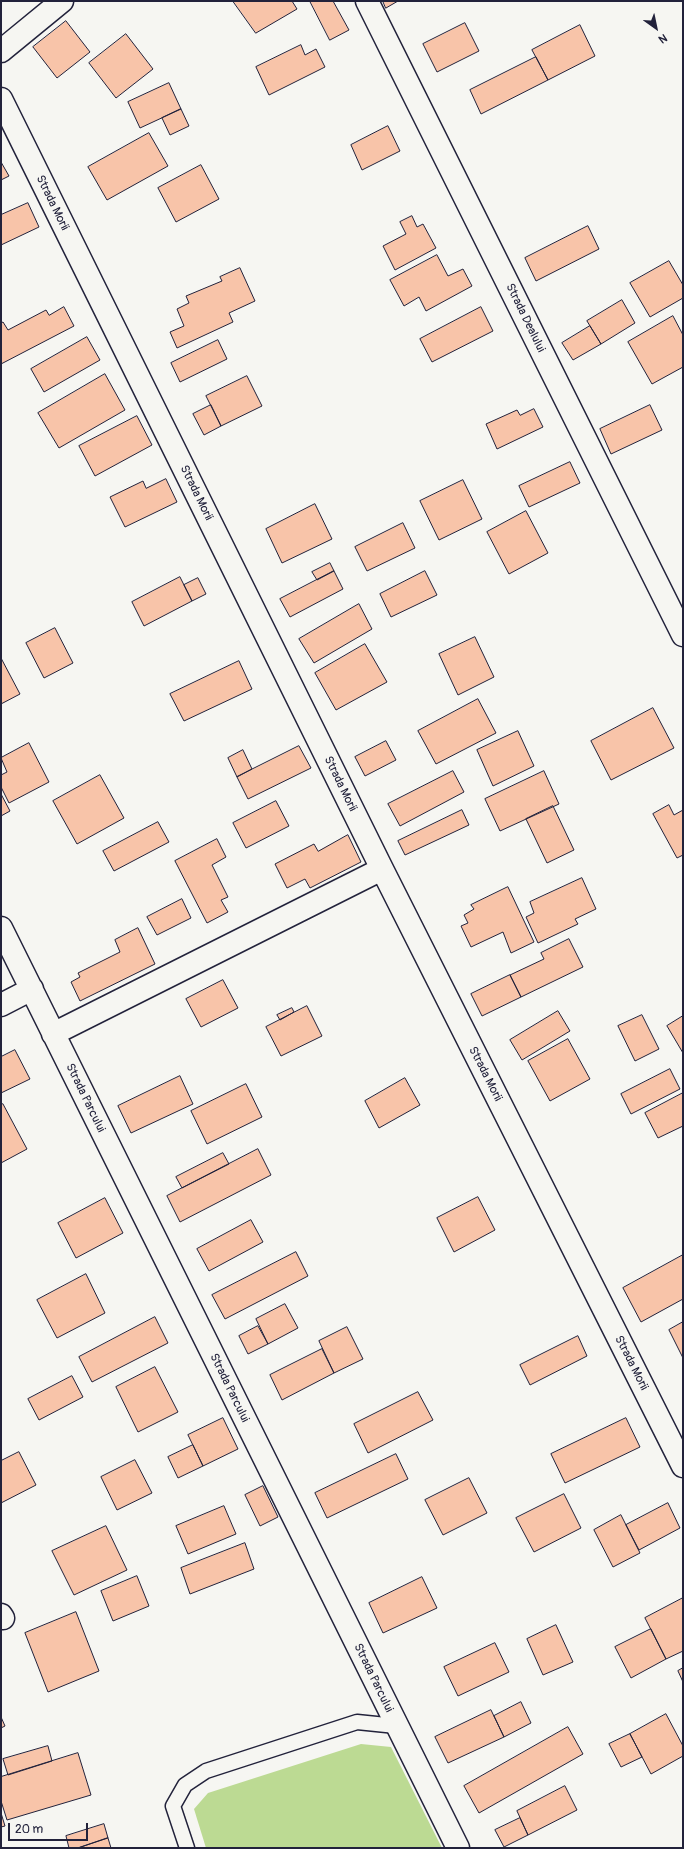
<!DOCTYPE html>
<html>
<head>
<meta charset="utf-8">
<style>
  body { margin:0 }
  #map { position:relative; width:684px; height:1849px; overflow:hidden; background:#f6f6f2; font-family:Pangolin,sans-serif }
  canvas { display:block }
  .frame { position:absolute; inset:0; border:2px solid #22223b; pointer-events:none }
  .north { position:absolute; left:636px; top:8px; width:40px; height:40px; -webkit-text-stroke:3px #f6f6f2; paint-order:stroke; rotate:147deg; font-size:11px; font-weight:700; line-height:16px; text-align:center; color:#22223b }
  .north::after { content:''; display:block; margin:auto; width:14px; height:18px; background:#22223b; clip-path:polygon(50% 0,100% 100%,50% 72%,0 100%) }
  .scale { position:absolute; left:8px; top:1823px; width:80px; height:18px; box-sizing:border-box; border:2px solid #22223b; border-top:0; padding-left:5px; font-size:12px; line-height:14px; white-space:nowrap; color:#22223b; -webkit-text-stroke:3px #f6f6f2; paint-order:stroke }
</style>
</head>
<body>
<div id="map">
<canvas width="684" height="1849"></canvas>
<div class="frame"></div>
<div class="north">N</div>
<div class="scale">20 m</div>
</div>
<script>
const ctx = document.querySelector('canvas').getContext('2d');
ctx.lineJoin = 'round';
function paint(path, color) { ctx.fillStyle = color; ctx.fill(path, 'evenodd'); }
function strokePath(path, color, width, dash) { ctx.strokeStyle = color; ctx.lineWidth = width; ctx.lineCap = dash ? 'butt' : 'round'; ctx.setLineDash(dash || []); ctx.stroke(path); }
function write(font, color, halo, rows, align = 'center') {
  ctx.font = font + ' Pangolin,sans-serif'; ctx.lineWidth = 3; ctx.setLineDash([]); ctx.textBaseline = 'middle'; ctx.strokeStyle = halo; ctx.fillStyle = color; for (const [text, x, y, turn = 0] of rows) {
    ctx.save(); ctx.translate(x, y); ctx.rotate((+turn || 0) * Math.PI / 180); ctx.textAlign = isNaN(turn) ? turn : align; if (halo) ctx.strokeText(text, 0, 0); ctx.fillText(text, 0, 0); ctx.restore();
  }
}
const green = new Path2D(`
  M361,1744L391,1747L442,1848H206L194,1809L208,1793Z`);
const building = new Path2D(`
  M233,1H292L297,9L256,33Z
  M310,1H333L349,30L330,40Z
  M383,1H398L386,8Z
  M66,21L90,52L57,78L33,47Z
  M465,23L479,51L437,72L423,44Z
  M580,25L595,56L548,80L532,50Z
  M126,34L153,69L116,98L89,63Z
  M301,45L305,55L316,49L325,67L269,95L256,67Z
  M536,57L548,80L481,114L470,90Z
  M169,83L181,109L140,128L128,102Z
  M181,109L189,126L170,135L162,118Z
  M388,126L400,151L362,170L351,145Z
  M149,133L168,166L107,200L88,167Z
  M1,162L9,176L1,180Z
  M201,165L219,199L176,222L158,188Z
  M28,203L39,227L1,245V215Z
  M412,216L417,227L423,224L436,248L395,270L383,246L406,234L400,222Z
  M588,226L599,249L536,281L525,258Z
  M437,255L448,276L463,269L472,286L426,311L419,297L404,306L390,280Z
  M669,261L683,285V298L650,317L630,283Z
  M240,268L255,301L229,313L233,322L177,348L170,332L184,326L177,309L189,303L186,296L222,281L220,277Z
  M622,300L635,323L601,344L587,321Z
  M64,307L74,326L1,364V323L3,322L8,330L46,310L49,315Z
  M481,307L493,331L432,362L420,339Z
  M673,316L683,335V367L652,384L628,342Z
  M590,326L601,344L573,360L562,343Z
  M87,337L100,360L44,392L31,369Z
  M218,340L227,359L180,382L171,363Z
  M105,374L125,410L59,448L38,413Z
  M247,376L262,406L221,426L206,396Z
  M211,405L221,426L204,435L193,414Z
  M650,405L662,430L611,454L600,429Z
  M534,409L543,427L497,449L486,424L517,410L520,415Z
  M137,416L152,445L95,476L79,446Z
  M570,462L580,483L529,507L519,486Z
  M166,479L177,502L125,527L110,497L143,481L146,488Z
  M463,480L482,519L439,540L420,501Z
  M315,504L332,539L282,563L266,529Z
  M526,511L548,553L509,574L487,532Z
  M403,523L415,548L367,571L355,547Z
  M330,563L334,571L317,580L312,572Z
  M334,571L343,589L290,617L280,599Z
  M425,571L437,595L391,617L380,594Z
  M180,577L192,601L144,626L132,602Z
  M198,578L206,594L192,601L184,585Z
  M359,604L372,629L314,663L299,639Z
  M55,628L73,663L44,678L26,643Z
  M475,637L494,677L458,695L439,654Z
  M365,644L387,682L336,710L315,673Z
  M1,658L20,694L1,704Z
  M239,661L252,689L184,721L170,694Z
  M478,699L496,733L436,764L418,731Z
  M653,708L674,748L611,780L591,741Z
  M518,731L534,766L493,786L477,750Z
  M386,741L396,760L365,776L355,757Z
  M29,743L49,782L9,803L1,787V775L7,772L1,758Z
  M299,746L311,768L248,799L237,777Z
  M243,750L252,769L237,777L228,758Z
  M453,771L464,792L400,826L388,804Z
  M544,771L559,804L500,831L485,799Z
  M100,775L124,818L77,844L53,801Z
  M1,794L10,811L1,816Z
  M276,801L289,826L246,848L233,823Z
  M669,805L674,815L683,810V855L677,858L653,814Z
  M553,806L574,850L547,863L526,819Z
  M462,810L469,825L405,855L398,841Z
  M158,822L169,842L114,871L103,851Z
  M348,835L361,862L310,888L305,879L287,888L275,864L314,844L318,851Z
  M217,839L226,857L212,865L228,897L221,900L228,912L207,923L175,861Z
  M582,878L596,909L575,919L578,924L538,943L526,917L534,913L530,902Z
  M508,887L534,942L511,953L503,932L471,947L461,926L468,923L464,915L474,909L471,905Z
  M182,899L191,918L157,935L147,917Z
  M138,928L155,964L80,1001L71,982L80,977L78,973L120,952L115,940Z
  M569,939L583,967L521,997L510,975L544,959L541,953Z
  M510,975L521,997L482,1016L471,994Z
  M223,980L238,1008L201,1027L186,999Z
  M307,1006L322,1036L281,1056L266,1027Z
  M292,1008L294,1012L280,1020L277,1015Z
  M558,1011L570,1031L522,1060L510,1040Z
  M642,1015L659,1049L635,1061L618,1026Z
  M683,1016V1053L667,1026Z
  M568,1039L590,1079L550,1101L528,1061Z
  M15,1050L30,1079L1,1093V1057Z
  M670,1069L680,1089L631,1114L621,1094Z
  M180,1076L193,1104L131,1133L118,1106Z
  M405,1078L420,1105L379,1128L365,1101Z
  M246,1084L262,1117L207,1144L191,1111Z
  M683,1093V1126L658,1138L645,1113Z
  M3,1104L27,1149L1,1163V1105Z
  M258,1149L271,1175L180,1222L167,1196Z
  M223,1153L229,1164L182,1188L176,1177Z
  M478,1197L495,1230L454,1252L437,1218Z
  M105,1198L123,1233L76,1258L58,1223Z
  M251,1220L263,1242L209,1271L197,1249Z
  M296,1252L308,1276L225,1319L212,1295Z
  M683,1255V1299L641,1322L623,1288Z
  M86,1274L105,1313L57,1338L37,1300Z
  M285,1304L298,1328L268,1344L256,1319Z
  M155,1317L168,1343L92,1382L79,1357Z
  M683,1322V1358L669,1330Z
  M258,1326L268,1344L248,1354L239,1336Z
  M347,1327L363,1359L334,1373L319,1341Z
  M578,1336L587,1356L530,1385L520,1365Z
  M322,1349L334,1373L282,1400L270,1375Z
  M155,1367L178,1412L138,1432L116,1387Z
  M72,1376L83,1397L39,1420L28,1399Z
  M418,1392L433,1420L368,1453L354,1424Z
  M223,1418L238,1449L203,1466L188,1435Z
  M626,1418L640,1447L565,1483L551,1454Z
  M193,1445L203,1466L178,1478L168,1457Z
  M19,1452L36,1485L1,1503V1461Z
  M396,1454L408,1479L327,1518L315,1493Z
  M135,1460L152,1493L117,1510L101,1477Z
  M469,1478L487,1513L443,1535L425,1500Z
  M263,1486L278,1517L260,1526L245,1495Z
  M564,1494L581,1528L534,1552L516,1518Z
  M668,1503L680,1528L639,1550L626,1525Z
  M224,1506L236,1534L188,1554L176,1526Z
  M621,1515L640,1553L613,1567L594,1530Z
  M106,1526L127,1570L74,1595L52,1551Z
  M245,1543L254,1569L190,1594L181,1568Z
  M137,1576L149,1606L113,1621L101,1591Z
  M422,1577L437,1608L383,1633L369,1603Z
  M683,1598V1651L666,1659L645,1618Z
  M76,1612L99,1671L48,1692L25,1633Z
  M556,1625L573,1662L543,1675L527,1639Z
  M651,1629L666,1659L631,1678L615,1647Z
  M495,1643L509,1672L458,1696L444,1667Z
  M683,1668V1682L678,1671Z
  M521,1702L531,1723L504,1737L494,1716Z
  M491,1710L504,1737L448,1763L435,1737Z
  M666,1714L683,1746V1756L651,1774L630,1734Z
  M1,1717L5,1726L1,1728Z
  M568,1727L583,1754L479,1813L464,1786Z
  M630,1734L642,1757L621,1767L609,1744Z
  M48,1746L52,1761L8,1775L3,1759Z
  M78,1753L91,1795L7,1820L1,1801V1777Z
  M565,1786L577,1810L528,1835L517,1811Z
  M1,1813L5,1826L1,1827Z
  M520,1818L528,1835L504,1847L495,1830Z
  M104,1824L108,1838L78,1848H69L66,1836Z
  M108,1838L111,1848H78Z`);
const service = new Path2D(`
  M187,1848L173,1806L185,1785L206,1771L357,1722L396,1726`);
const minor = new Path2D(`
  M367,1L683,635
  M1,51L62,1
  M1,99L382,869L683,1466
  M1,928L458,1848
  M1,1005L32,989
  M53,1034L382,869
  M1,1615L3,1618`);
const streetNames = [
  ["Strada Morii",52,203,64],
  ["Strada Dealului",525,318,64],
  ["Strada Morii",196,493,64],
  ["Strada Morii",340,784,64],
  ["Strada Morii",485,1074,63],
  ["Strada Parcului",85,1098,64],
  ["Strada Morii",631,1363,63],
  ["Strada Parcului",229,1388,64],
  ["Strada Parcului",373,1678,64]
];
paint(green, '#bcda93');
paint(building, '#f8c4a9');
strokePath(building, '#22223b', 1);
strokePath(service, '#22223b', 17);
strokePath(minor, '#22223b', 25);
strokePath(service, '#f6f6f2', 14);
strokePath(minor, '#f6f6f2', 22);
write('12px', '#22223b', '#f6f6f2', streetNames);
</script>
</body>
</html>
